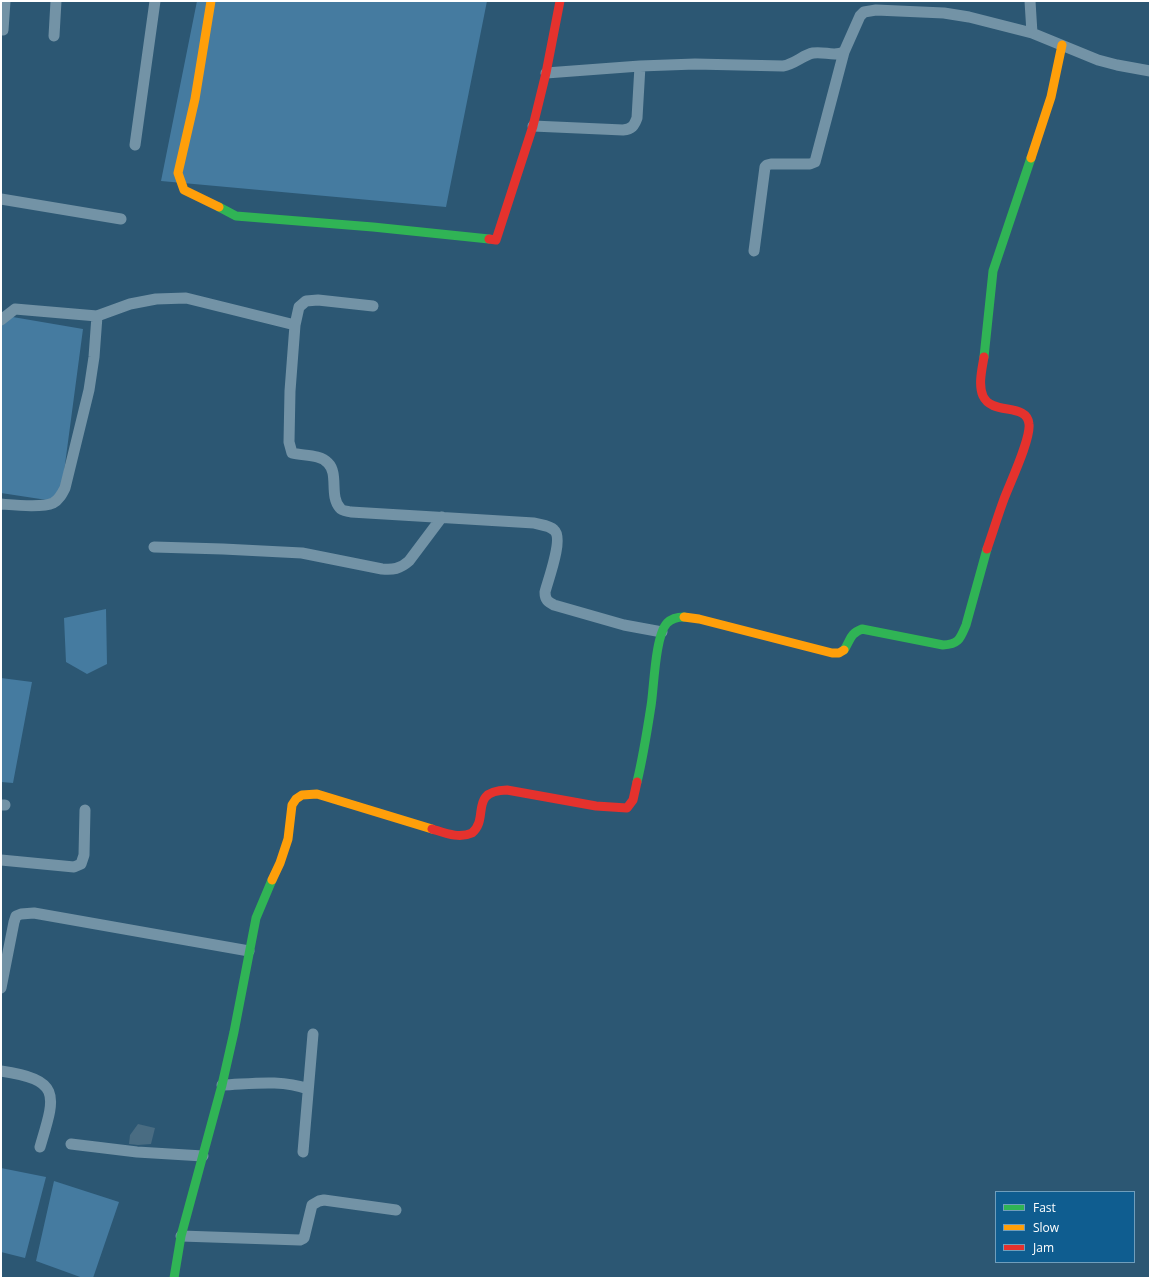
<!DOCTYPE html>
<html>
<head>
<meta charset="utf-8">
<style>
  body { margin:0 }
  #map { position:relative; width:1151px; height:1279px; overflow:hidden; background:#2c5773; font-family:"Open Sans",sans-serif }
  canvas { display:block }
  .frame { position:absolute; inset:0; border:2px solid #fff; pointer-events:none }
  .legend { position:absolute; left:995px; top:1191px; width:140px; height:72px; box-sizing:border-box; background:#0f5d90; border:1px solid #6f9ebc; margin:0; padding:5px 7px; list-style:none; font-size:12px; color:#fff }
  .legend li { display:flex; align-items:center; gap:8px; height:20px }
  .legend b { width:20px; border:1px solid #6f9ebc }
</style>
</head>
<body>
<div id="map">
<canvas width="1151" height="1279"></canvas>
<div class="frame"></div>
<ul class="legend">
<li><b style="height:5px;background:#30b455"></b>Fast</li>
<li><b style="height:5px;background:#ff9f0a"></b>Slow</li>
<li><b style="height:5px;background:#e5322d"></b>Jam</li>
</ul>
</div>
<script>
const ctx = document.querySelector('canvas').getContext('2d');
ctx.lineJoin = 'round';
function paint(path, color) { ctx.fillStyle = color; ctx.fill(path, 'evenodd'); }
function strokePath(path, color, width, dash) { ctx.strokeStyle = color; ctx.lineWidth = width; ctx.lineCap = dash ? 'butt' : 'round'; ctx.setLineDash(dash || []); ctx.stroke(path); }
const water = new Path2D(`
  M197,1H487L446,207L161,181Z
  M1,315L83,329L60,502L1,493Z
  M106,609L107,664L87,674L66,662L64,618Z
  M1,678L32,682L13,783L1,782Z
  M1,1168L46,1177L25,1258L1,1252Z
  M54,1181L119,1202L93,1278H83L36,1261Z`);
const building = new Path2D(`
  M138,1124L155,1128L151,1144L138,1145L129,1144L130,1135Z`);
const street = new Path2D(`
  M1030,1L1032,33
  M3,30L5,1
  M54,36L56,1
  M546,73L640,66L695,64L783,66C795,64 803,55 813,53C824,51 834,57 844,52L860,16L864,12L876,10L944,13L969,17L1032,33L1098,60L1117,65L1150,71
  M533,126L623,130C632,129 634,126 637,118L640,66
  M135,145L155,1
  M1,199L121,219
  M754,251L765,167L767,165L771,164H810L815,162L844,52
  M373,306L318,300L306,301L299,307L295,325L290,391L289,442L292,453C303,456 320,454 328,463C339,474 329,496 340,508C342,511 347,511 351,512L534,523C540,525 549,525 554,530C564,538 548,580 545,592C545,600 548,602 554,605L624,625L662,632
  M1,320L15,309L97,316L130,304L156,299L186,298L295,325
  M1,504C14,505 42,508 53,503C59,500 62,494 65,488L89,390L94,357L97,316
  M154,547L223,549L302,553L382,569C393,570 400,569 409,561L442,517
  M1,805H5
  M1,860L74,867L81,864L84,855L85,810
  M1,988L14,922L16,916L21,914L34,913L249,951
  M1,1071C63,1080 55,1096 40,1147
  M222,1085C251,1084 280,1079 308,1089
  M71,1144L137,1152L203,1156
  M303,1152L313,1034
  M181,1236L300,1240L304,1238L312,1205L319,1201L324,1200L396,1210`);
const fast = new Path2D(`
  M219,207L236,216L373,227L489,239
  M984,357L993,271L1031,158
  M844,650C851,640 849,634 862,629L943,645C959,644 960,639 966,625L987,549
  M637,782C643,757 647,732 651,706C654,688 655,636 667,623C672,618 678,617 684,617
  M174,1278L181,1236L222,1085L234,1032L256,918L272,880`);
const slow = new Path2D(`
  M211,1L195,99L178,173L184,190L219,207
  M1031,158L1051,97L1062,45
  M684,617L699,619L832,653H839L844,650
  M272,880L280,863L288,839L292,805L296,799L302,795L317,794L432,829`);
const jam = new Path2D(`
  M489,239L496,240L533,126L546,73L560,1
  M984,357C982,369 978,385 983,396C992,416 1027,402 1029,424C1031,439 1010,483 1004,499C998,515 993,532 987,549
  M432,829C445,833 459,839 472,833C490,818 468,791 507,790L596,806L627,808L633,800L637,782`);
paint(water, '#457ba0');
paint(building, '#496c82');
strokePath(street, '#7393a6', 11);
strokePath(fast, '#30b455', 9);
strokePath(slow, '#ff9f0a', 9);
strokePath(jam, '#e5322d', 9);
</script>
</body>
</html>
